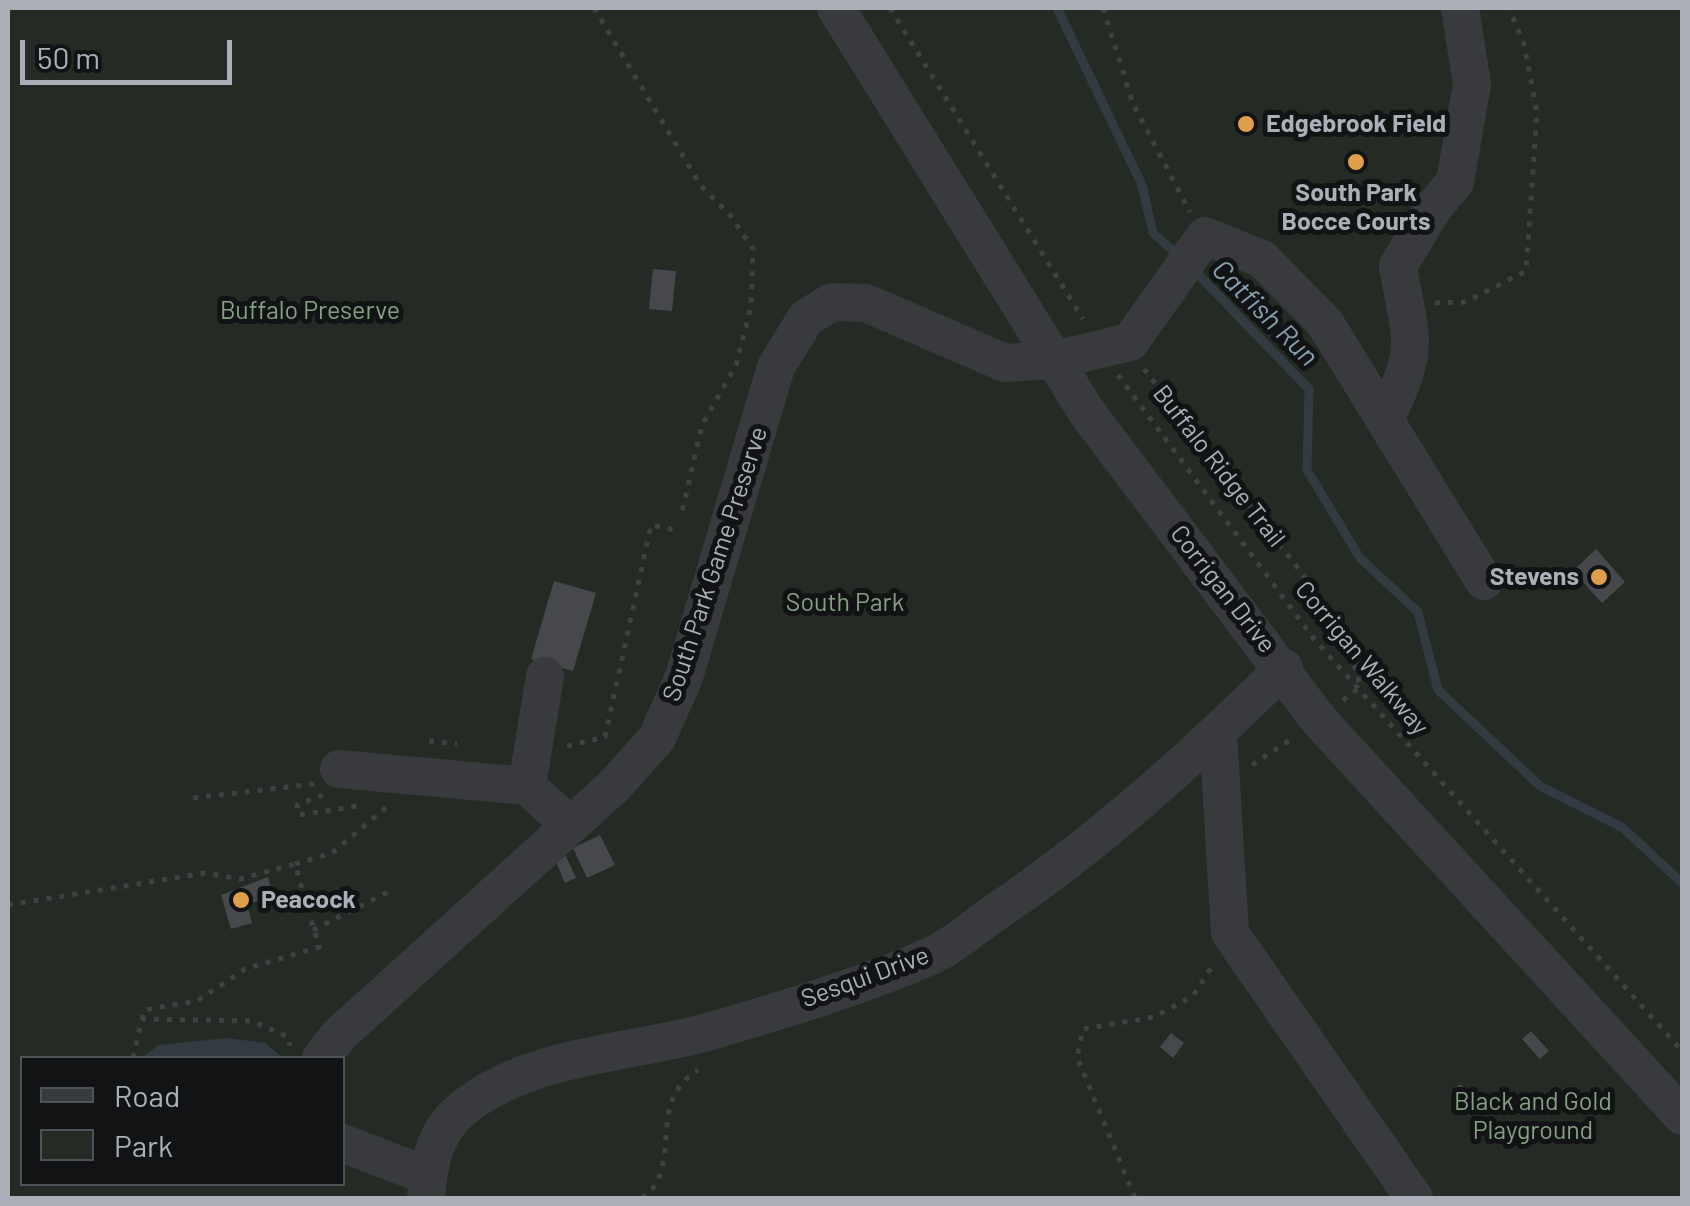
<!DOCTYPE html>
<html>
<head>
<meta charset="utf-8">
<style>
  body { margin:0 }
  #map { position:relative; width:1690px; height:1206px; overflow:hidden; background:#171819; font-family:Barlow,sans-serif }
  canvas { display:block }
  .frame { position:absolute; inset:0; border:10px solid #abb0b8; pointer-events:none }
  .legend { position:absolute; left:20px; top:1056px; width:325px; height:130px; box-sizing:border-box; background:#121314; border:2px solid #4f5256; margin:0; padding:12px 18px; list-style:none; font-size:30px; color:#abb0b8 }
  .legend li { display:flex; align-items:center; gap:20px; height:50px }
  .legend b { width:50px; border:2px solid #4f5256 }
  .scale { position:absolute; left:20px; top:40px; width:212px; height:45px; box-sizing:border-box; border:5px solid #abb0b8; border-top:0; padding-left:12px; font-size:30px; line-height:35px; white-space:nowrap; color:#abb0b8; -webkit-text-stroke:8px #121314; paint-order:stroke }
</style>
</head>
<body>
<div id="map">
<canvas width="1690" height="1206"></canvas>
<div class="frame"></div>
<ul class="legend">
<li><b style="height:12px;background:#393a3e"></b>Road</li>
<li><b style="height:28px;background:#242b24"></b>Park</li>
</ul>
<div class="scale">50 m</div>
</div>
<script>
const ctx = document.querySelector('canvas').getContext('2d');
ctx.lineJoin = 'round';
function paint(path, color) { ctx.fillStyle = color; ctx.fill(path, 'evenodd'); }
function strokePath(path, color, width, dash) { ctx.strokeStyle = color; ctx.lineWidth = width; ctx.lineCap = dash ? 'butt' : 'round'; ctx.setLineDash(dash || []); ctx.stroke(path); }
function write(font, color, halo, rows, align = 'center') {
  ctx.font = font + ' Barlow,sans-serif'; ctx.lineWidth = 10; ctx.setLineDash([]); ctx.textBaseline = 'middle'; ctx.strokeStyle = halo; ctx.fillStyle = color; for (const [text, x, y, turn = 0] of rows) {
    ctx.save(); ctx.translate(x, y); ctx.rotate((+turn || 0) * Math.PI / 180); ctx.textAlign = isNaN(turn) ? turn : align; if (halo) ctx.strokeText(text, 0, 0); ctx.fillText(text, 0, 0); ctx.restore();
  }
}
const green = new Path2D(`
  M8,8H1682V1198H8ZM22,1058H342V1184H22Z`);
const water = new Path2D(`
  M227,1038L265,1043L283,1058H141L159,1045Z`);
const stream = new Path2D(`
  M1057,8L1142,185L1153,233L1180,257
  M1191,267L1309,389L1307,470L1360,558L1418,612L1438,690L1540,786L1623,828L1682,883`);
const building = new Path2D(`
  M653,269L676,271L672,311L649,309Z
  M1596,549L1625,582L1602,603L1573,571Z
  M554,581L596,593L573,671L531,659Z
  M600,835L615,865L587,878L573,848Z
  M566,856L576,878L565,883L555,860Z
  M268,877L273,897L247,904L252,923L231,929L221,895Z
  M1531,1031L1549,1051L1540,1059L1522,1039Z
  M1171,1033L1184,1043L1173,1058L1160,1047Z
  M1461,1084L1476,1106L1466,1113L1450,1091Z`);
const path = new Path2D(`
  M594,8L701,186L730,215L753,249L751,307L736,365L702,425L682,512
  M890,8L1083,319
  M1103,8L1133,104L1190,212
  M1435,303L1465,302L1526,271L1537,113L1524,44L1509,8
  M1144,369L1310,584L1358,673L1359,688L1342,701
  M1118,375L1314,639L1682,1051
  M429,741L457,744
  M567,746L605,737L651,525L675,530
  M1252,765L1293,738
  M323,795L297,805L299,815L358,806
  M193,798L314,784
  M295,864L332,853L388,806
  M8,905L205,873L240,879L295,864L319,947L245,969L197,1001L144,1010L142,1019
  M313,930L392,890
  M133,1058L142,1019L252,1021L288,1037L290,1046
  M642,1198C647,1193 656,1187 658,1180C674,1141 654,1097 698,1070
  M1135,1198L1077,1057L1083,1029L1154,1017L1193,996L1213,965`);
const minor = new Path2D(`
  M836,8L1086,411L1318,719L1682,1116
  M1385,420C1421,344 1411,345 1398,266L1434,207L1455,182L1472,84L1460,8
  M1218,732L1230,933L1414,1198
  M339,769L527,786L570,825
  M527,786L545,676
  M321,1058L339,1035L614,786L657,738L684,677L776,367L806,318L832,302L866,303L1005,363L1054,360L1130,342L1205,236L1262,259L1325,323L1484,581
  M342,1143L428,1176
  M426,1198C429,1165 433,1134 461,1110C527,1054 631,1054 711,1031C777,1012 865,985 926,958C951,948 974,927 996,912C1100,842 1194,756 1284,668`);
const markers = [
  [1246,124,10,"#df9e4a"],
  [1356,162,10,"#df9e4a"],
  [1599,577,10,"#df9e4a"],
  [241,900,10,"#df9e4a"]
];
const poiNames = [
  ["Edgebrook Field",1266,124],
  ["South Park",1356,193,"center"],
  ["Bocce Courts",1356,222,"center"],
  ["Stevens",1579,577,"right"],
  ["Peacock",261,900]
];
const parkNames = [
  ["Buffalo Preserve",310,311],
  ["South Park",845,603],
  ["Black and Gold",1533,1102],
  ["Playground",1533,1131]
];
const streetNames = [
  ["Buffalo Ridge Trail",1219,466,52],
  ["South Park Game Preserve",715,564,-72],
  ["Corrigan Drive",1223,589,52],
  ["Corrigan Walkway",1362,658,50],
  ["Sesqui Drive",865,977,-20]
];
const waterNames = [
  ["Catfish Run",1265,313,45]
];
paint(green, '#242b24');
paint(water, '#323b41');
strokePath(stream, '#323b41', 9);
paint(building, '#47484c');
strokePath(path, '#3f4145', 5, [5, 8]);
strokePath(minor, '#393a3e', 38);
for (const [x, y, r, color] of markers) { const dot = new Path2D(); dot.arc(x, y, r, 0, 2 * Math.PI); ctx.fillStyle = color; ctx.fill(dot); strokePath(dot, '#121314', 4); }
write('bold 25px', '#abb0b8', '#121314', poiNames, 'left');
write('25px', '#85a084', '#121314', parkNames);
write('25px', '#abb0b8', '#121314', streetNames);
write('italic 28px', '#86a0af', '#121314', waterNames);
</script>
</body>
</html>
